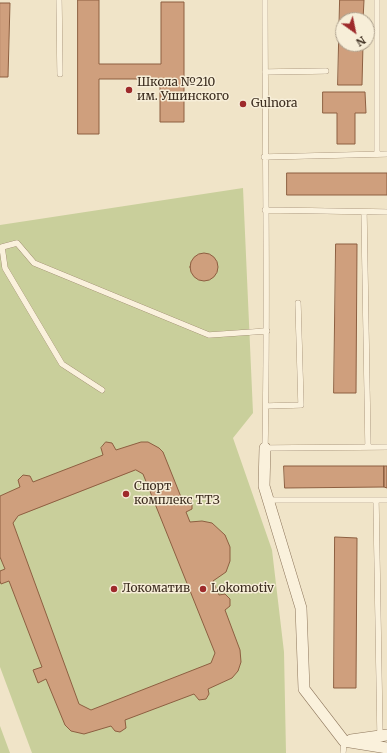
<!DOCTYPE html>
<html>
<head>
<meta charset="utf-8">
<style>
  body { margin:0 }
  #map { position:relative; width:387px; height:753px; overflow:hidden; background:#f0e4c8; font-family:Merriweather,serif }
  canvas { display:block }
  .north { position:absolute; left:335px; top:12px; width:40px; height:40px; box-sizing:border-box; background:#f7eed8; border:1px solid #ada18e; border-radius:50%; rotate:147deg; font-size:11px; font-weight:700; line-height:16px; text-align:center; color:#3d2e20 }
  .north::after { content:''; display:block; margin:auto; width:14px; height:18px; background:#9e2a2b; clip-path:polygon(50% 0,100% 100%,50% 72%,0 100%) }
</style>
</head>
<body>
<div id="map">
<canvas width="387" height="753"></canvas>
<div class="north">N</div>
</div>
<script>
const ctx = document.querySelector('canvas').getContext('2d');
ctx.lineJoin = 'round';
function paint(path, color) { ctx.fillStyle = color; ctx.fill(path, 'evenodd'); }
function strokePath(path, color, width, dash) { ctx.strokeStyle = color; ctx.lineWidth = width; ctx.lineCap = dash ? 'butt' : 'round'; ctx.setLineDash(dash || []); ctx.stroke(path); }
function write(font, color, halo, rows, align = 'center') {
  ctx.font = font + ' Merriweather,serif'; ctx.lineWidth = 3; ctx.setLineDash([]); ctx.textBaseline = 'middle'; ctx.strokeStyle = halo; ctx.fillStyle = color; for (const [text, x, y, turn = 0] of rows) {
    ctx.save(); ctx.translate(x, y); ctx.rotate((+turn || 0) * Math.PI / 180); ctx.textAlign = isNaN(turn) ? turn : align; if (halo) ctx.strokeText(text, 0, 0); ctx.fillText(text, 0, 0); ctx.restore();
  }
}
const green = new Path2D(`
  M243,188L253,413L233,438L272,550L284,652L286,753H32L0,667V225Z
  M0,726L10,753H0Z`);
const building = new Path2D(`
  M78,0H99V64H161V2H184V122H160V79H99V134H78Z
  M340,0H364L363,20H343V44H363L362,85H338Z
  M0,3H10L8,77H0Z
  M323,92H365L366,113H355V144H337V113H323Z
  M287,173H387V195H287Z
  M336,244H357L356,393H334Z
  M190 267a14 14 0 1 1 28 0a14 14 0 1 1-28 0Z
  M106,442L112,443L116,450L141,442H148L159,448L163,452L181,497H188L192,501V509L186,512L190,522L202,521L212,523L225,535L230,547V561L226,572L213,581L219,595L225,594L230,599V606L225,610L240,650L241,662L238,671L232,678L208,689L209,694L206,699L199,700L194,694L125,720L126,728L120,732L115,731L111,726L84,734L71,731L65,725L46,679L38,683L33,670L42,667L9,581L1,584L0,581V571L5,569L0,557V496L20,487L18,480L23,475L30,476L33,482L103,455L101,448ZM136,470L143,474L215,653L211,663L91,710L79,704L13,523L18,516Z
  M284,466H384V487L285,488Z
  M384,466H387V488L384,487Z
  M335,537L357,538L356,688H334Z`);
const lane = new Path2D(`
  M59,0L60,74
  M265,0C265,149 268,299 265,448L387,447
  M265,72L326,71
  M377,154V0
  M264,157L387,154
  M265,210L387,212
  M364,212L368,447
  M102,390L62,364L5,268L2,247L17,243L34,263L209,335L267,331
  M266,406L301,405L298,303
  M268,500H387
  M376,500L380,735
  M343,753L344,741`);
const street = new Path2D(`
  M265,448L264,486L301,608L304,689L344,741L387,748
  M351,740L387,735`);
const markers = [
  [129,90,4,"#9e2a2b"],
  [243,104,4,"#9e2a2b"],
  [126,494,4,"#9e2a2b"],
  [114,589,4,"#9e2a2b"],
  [203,589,4,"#9e2a2b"]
];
const poiNames = [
  ["Школа №210",137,83],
  ["им. Ушинского",137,97],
  ["Gulnora",251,104],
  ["Спорт",134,487],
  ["комплекс ТТЗ",134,501],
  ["Локоматив",122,589],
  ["Lokomotiv",211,589]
];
paint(green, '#c9cf9b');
paint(building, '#cf9f7d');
strokePath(building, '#8d5f41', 1);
strokePath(lane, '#8d765c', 6);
strokePath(street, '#8d765c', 12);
strokePath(lane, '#faf1dc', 5.5);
strokePath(street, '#faf1dc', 11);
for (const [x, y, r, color] of markers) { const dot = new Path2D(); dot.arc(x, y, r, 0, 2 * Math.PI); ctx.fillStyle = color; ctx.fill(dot); strokePath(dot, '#f7eed8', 1.5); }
write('12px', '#3d2e20', '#f7eed8', poiNames, 'left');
</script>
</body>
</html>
